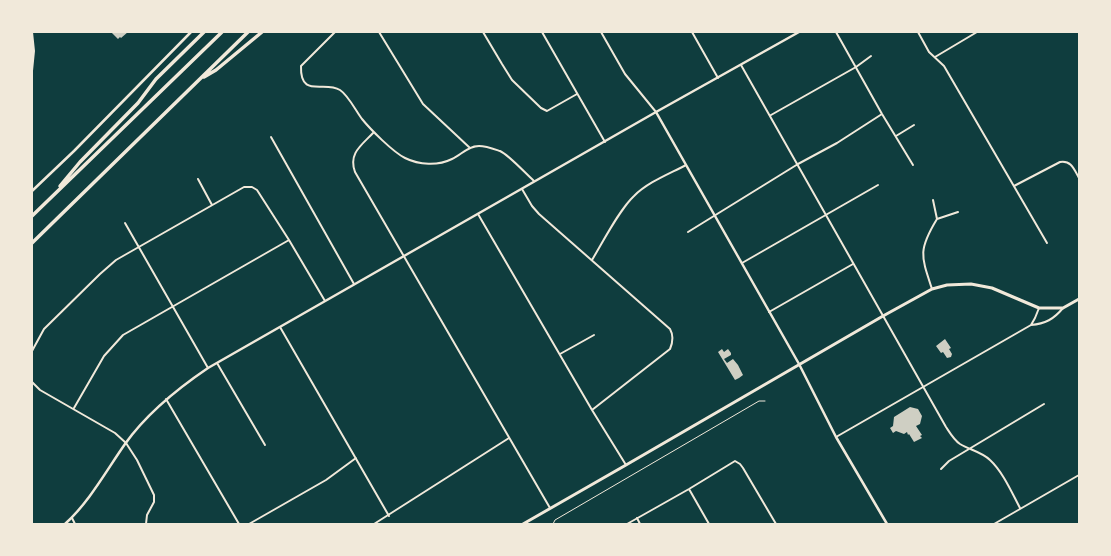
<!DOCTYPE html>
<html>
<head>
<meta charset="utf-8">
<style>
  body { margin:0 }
  #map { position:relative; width:1111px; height:556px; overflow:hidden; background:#0f3d3e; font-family:"Golos Text",sans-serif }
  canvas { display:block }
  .frame { position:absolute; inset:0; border:33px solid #f1e9da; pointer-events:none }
</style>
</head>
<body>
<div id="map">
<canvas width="1111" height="556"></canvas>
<div class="frame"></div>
</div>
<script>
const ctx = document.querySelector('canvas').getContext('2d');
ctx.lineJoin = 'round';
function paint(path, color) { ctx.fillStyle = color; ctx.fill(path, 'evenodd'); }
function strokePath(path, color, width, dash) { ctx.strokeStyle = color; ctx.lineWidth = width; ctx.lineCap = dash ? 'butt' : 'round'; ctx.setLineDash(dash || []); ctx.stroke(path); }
const building = new Path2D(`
  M111,32H128L121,38L120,37L118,39Z
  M945,339L951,348L949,349L952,354L951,357L947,358L943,352L941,353L936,346Z
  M722,349L724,352L728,349L731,353V355L724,359L727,363L733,359L738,365L743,375L739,378L735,380L718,352Z
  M910,407L918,409L922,416L920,424L916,426L922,435L920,436L922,438L914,442L909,434L908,435L907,432L904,434L896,431L893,433L890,428L893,426L894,417Z`);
const service = new Path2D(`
  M553,524L555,520L759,401H765`);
const minor = new Path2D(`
  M335,32L301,66C300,99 324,80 340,90C348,95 356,111 362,119C371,130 393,152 405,158C419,165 438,166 452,159C461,155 468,146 479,146C486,146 494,149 500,151C509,155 526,174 534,181
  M379,32L423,104L470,148
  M483,32L502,64L512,80L541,108L547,111L577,94
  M542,32L605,142
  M601,32L625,74L656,112
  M692,32L718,78
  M836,32L882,114L913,165
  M918,32L929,52L944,66L1047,243
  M935,57L977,32
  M741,65L946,427C950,433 954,440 960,444C970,450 982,452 990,460C1003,472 1012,493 1020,508
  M32,71L34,51L32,32
  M771,115L856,67L871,56
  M374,132C362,145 348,153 355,172L550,508
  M896,136L914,125
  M271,137L354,284
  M198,179L212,205
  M1014,186L1060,162C1071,160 1074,169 1079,178
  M522,189L532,206L539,214L670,329C674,336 673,342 670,349L592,410
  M933,200L937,219
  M478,214L592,410L626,465
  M125,223L208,368
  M688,232L798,164L837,143L882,114
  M592,260C603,242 619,210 634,196C648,182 669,174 686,165
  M742,263L878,185
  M932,289C921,256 918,250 937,219L958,212
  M1039,308L1035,318L1031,325C1045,324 1054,319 1063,308
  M769,312L853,264
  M280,327L389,516
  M32,351L44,329L100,274L116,260L244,187H252L257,190L289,240L325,301
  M560,354L594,335
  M217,363L265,445
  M32,382L40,390L115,433L126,443L137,460L154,495V502L147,515L146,524
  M166,399L239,524
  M74,408L104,356L123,335L289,240
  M836,437L1031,325
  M941,469L949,461L1044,404
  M689,489L709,524
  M72,518L75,524
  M637,518L640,524
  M249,524L326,480L356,458
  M374,524L509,438
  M627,524L689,489L735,461L740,464L743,468L776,524
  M994,524L1079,475`);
const tertiary = new Path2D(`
  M656,112L799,364L836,437L887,524
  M32,191L74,151L191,32
  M65,524C90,501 106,471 125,444C147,413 177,389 208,368L656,112L799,32`);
const secondary = new Path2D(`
  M523,524L626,465L883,316L932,289L947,285L971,284L992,288L1039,308H1063L1079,299`);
const motorway = new Path2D(`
  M204,77L216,70L262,32
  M60,186L80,162L138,103L156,79L204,32
  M32,216L222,32
  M32,243L248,32`);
paint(building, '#cfcfc3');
strokePath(service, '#f1e9da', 1);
strokePath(minor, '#f1e9da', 2);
strokePath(tertiary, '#f1e9da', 2.5);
strokePath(secondary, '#f1e9da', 3);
strokePath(motorway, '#f1e9da', 3.5);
</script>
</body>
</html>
